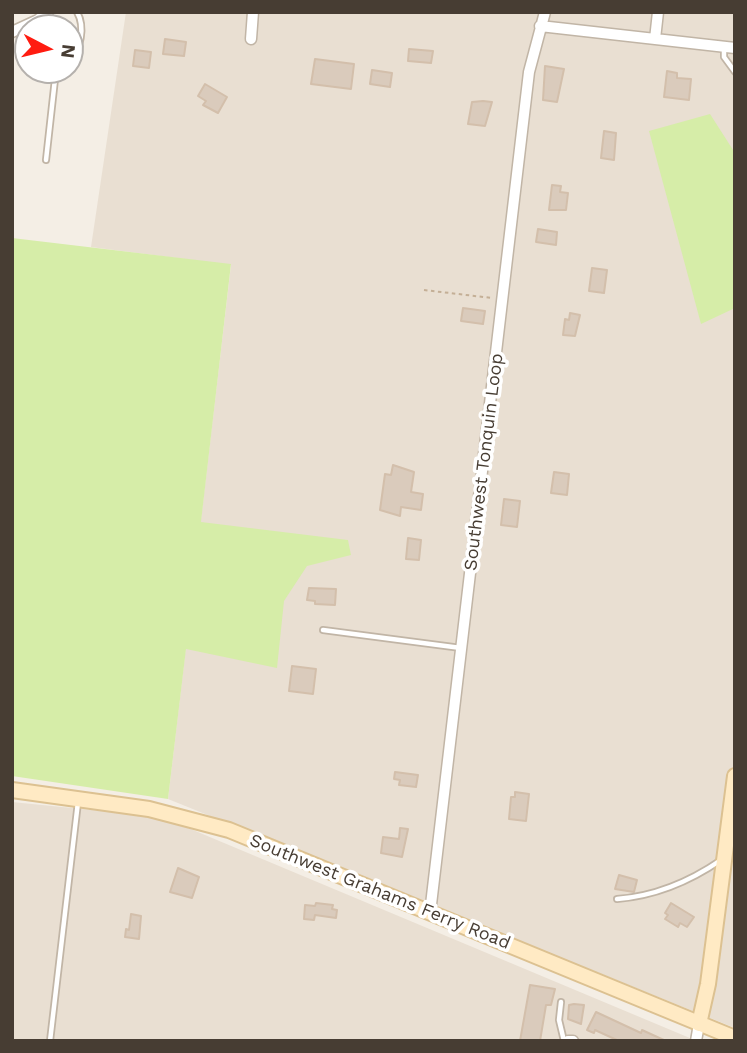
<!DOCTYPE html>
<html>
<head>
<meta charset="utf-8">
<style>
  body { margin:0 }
  #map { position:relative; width:747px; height:1053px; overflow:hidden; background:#f4eee5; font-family:"Work Sans",sans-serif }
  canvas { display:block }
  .frame { position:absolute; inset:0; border:14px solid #473d33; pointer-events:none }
  .north { position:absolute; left:14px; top:14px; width:70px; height:70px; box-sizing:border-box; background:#fff; border:2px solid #b5b1ad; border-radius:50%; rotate:97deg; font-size:19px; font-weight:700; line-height:28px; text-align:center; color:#473d33 }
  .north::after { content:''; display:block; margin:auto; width:24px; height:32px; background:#ff1c11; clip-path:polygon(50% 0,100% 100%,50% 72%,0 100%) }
</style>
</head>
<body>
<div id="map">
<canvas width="747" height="1053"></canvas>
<div class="frame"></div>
<div class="north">N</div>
</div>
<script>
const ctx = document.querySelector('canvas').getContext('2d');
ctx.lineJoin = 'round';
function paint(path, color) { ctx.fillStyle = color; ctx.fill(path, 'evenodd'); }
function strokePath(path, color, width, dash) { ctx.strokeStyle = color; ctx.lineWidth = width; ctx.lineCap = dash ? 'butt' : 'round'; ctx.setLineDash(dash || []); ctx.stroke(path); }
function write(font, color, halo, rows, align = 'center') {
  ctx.font = font + ' "Work Sans",sans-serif'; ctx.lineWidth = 7; ctx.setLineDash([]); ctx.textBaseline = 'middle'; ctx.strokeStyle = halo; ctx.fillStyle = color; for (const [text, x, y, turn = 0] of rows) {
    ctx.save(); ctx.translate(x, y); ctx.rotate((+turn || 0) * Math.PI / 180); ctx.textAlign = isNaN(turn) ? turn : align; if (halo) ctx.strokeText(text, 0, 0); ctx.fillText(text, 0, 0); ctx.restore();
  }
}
const residential = new Path2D(`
  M126,12H735V1028L168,799L231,265L91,247Z
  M12,802L162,817L697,1041H12Z`);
const green = new Path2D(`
  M710,114L735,153V308L701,324L649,131Z
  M12,238L231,264L201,522L348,540L351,555L307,566L284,601L277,668L186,649L168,799L12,776Z`);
const building = new Path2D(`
  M165,39L186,42L184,56L163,54Z
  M409,49L433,51L431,63L408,61Z
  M135,50L151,52L149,68L133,66Z
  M315,59L354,64L351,89L311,84Z
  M545,66L564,69L557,102L543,100Z
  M372,70L392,73L390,87L370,84Z
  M667,71L677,73V78L691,79L689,100L664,97Z
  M205,84L227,97L218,113L203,105L206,101L198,96Z
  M483,101L492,102L485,126L468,124L472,102Z
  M604,131L616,133L614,160L601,158Z
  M552,185L561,186L560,192L568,193L566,210H549Z
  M538,229L557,232L556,245L536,242Z
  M592,268L607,270L604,293L589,291Z
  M463,308L485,311L483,324L461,321Z
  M570,313L580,315L575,336L563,335L565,319L569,320Z
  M393,465L414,472L411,492L423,494L421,510L401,507L400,516L380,510L385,474L391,475Z
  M554,472L569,474L567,495L551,493Z
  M504,499L520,501L517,527L501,525Z
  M408,538L421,540L419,560L406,559Z
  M309,588L336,589L335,605L315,604V601L307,600Z
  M292,666L316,669L313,694L289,691Z
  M395,772L418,775L416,787L399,785L400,780L394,779Z
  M515,792L529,794L526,821L509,819L511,797H515Z
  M400,828L408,829L402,857L381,853L383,837L399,839Z
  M178,868L199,877L192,898L170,892Z
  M619,875L637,880L634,892L615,889Z
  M316,903L333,905L332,909L337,910L336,918L315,915L314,920L304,919L305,905L315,906Z
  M671,903L694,917L687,927L680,923L678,927L665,919L668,915L665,913Z
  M131,914L141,916L139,939L125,937L126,929L129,930Z
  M530,985L555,989L551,1005H546L540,1041H520Z
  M574,1004L584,1005L581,1024L568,1019L569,1005Z
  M596,1012L641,1033L642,1030L666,1041H619L595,1030L594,1033L587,1030Z`);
const path = new Path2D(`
  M424,290L492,298`);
const lane = new Path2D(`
  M724,48V57L735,72
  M70,63C80,49 86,28 77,12
  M46,160L55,79L64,70
  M323,630L461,648
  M617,899C656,896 689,882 721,860
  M561,1002L559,1020L564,1041
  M50,1041L78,802`);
const street = new Path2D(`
  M540,26L735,48
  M12,32L38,20L48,12
  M251,39L253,12
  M655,39L658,12
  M430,913L529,72L545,12
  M568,1041H573
  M696,1041L699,1024`);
const secondary = new Path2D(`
  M12,790L149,809L229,830L735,1038
  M699,1024L708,984L735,776`);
const streetNames = [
  ["Southwest Tonquin Loop",484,462,-83],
  ["Southwest Grahams Ferry Road",380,892,22]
];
paint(residential, '#e9dfd2');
paint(green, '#d6eda8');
paint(building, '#dacbbc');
strokePath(building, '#d3bfab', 2);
strokePath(lane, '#c1b5a6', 8);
strokePath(street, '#c1b5a6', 13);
strokePath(secondary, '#dcc191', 18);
strokePath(path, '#c4af96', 2, [3.5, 3.5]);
strokePath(lane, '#fff', 4.5);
strokePath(street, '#fff', 10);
strokePath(secondary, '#ffeac4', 14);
write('18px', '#473d33', '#fff', streetNames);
</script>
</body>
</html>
